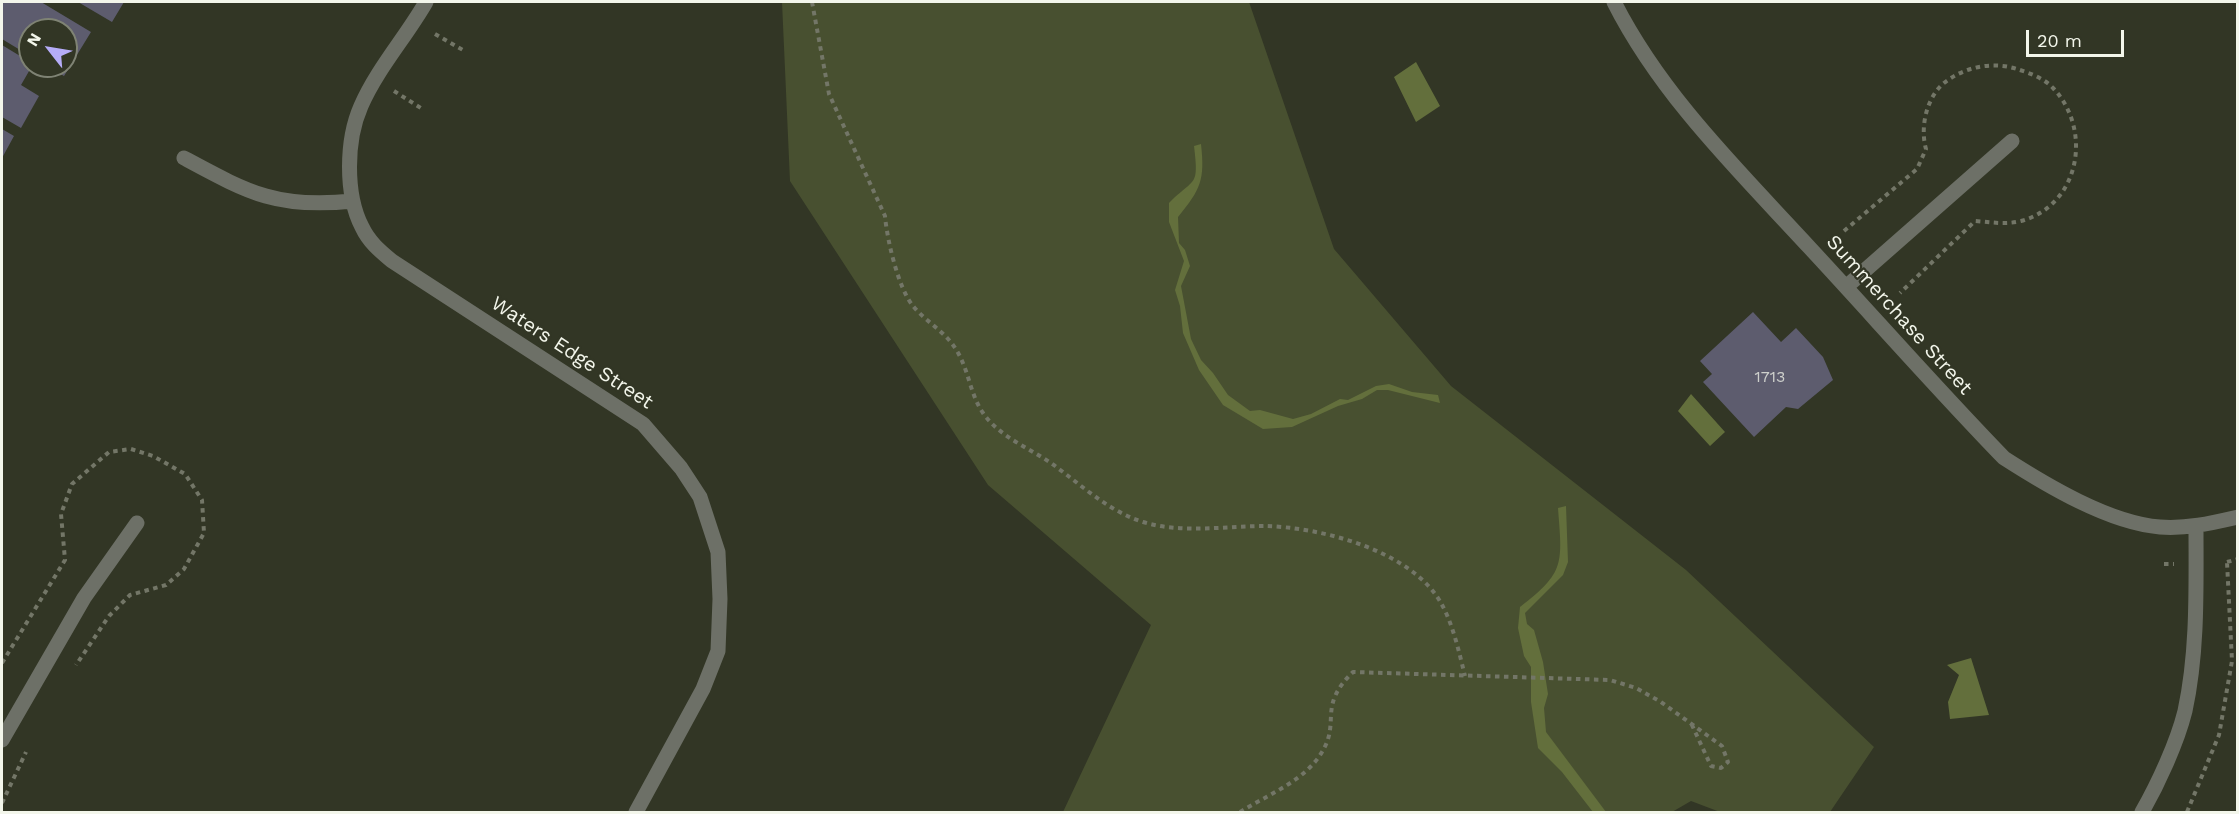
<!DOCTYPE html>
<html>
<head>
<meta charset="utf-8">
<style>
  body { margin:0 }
  #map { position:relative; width:2239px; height:814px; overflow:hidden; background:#323625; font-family:"Work Sans",sans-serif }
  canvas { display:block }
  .frame { position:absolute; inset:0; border:3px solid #f3f6eb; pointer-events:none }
  .north { position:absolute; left:18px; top:18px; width:60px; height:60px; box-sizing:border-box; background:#323625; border:2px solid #7f8374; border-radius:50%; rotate:301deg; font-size:16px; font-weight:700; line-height:24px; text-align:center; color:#f3f6eb }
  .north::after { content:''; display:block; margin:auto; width:21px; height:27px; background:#b5acf8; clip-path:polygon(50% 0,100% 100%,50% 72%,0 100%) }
  .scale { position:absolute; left:2026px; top:30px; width:98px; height:27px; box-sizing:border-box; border:3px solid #f3f6eb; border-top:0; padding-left:8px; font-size:18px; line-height:21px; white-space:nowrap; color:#f3f6eb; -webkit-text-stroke:4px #323625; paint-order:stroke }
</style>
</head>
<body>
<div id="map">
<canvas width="2239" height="814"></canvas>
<div class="frame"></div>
<div class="north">N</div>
<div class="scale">20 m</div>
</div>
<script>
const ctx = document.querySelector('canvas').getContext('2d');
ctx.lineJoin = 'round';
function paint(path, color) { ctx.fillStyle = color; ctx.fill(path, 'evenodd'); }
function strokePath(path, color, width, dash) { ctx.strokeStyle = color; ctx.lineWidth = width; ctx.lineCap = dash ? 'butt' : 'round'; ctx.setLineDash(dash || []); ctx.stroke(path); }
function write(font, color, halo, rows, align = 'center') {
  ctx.font = font + ' "Work Sans",sans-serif'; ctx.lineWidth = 4.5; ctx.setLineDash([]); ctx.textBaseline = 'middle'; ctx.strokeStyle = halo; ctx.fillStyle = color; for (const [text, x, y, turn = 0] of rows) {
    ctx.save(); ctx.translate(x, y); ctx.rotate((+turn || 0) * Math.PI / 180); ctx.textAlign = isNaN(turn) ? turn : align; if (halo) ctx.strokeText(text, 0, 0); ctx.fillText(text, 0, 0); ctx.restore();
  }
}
const green = new Path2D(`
  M782,2H1249L1334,249L1451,386L1686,570L1874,747L1830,812H1720L1691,801L1672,812H1063L1151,625L988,485L790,181Z`);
const water = new Path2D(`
  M1416,62L1440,106L1416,122L1394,77Z
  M1201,144C1205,180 1201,189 1178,217L1179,243L1185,250L1190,266L1181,286L1191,339L1201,360L1213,373L1228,395L1250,411L1260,410L1293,419L1311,414L1340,399L1348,400L1376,386L1389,384L1412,392L1438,395L1440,403L1388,390H1377L1362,399L1338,406L1292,427L1263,429L1223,405L1199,370L1183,333L1180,306L1175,290L1184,261L1169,222V203C1195,177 1199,188 1194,146Z
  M1691,394L1725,432L1710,446L1678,411Z
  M1566,506L1568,562L1563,575L1525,613L1527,624L1534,630L1543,662L1548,694L1544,708L1546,732L1606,812H1593L1562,772L1538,748L1531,702V667L1524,656L1518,628L1520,607C1566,572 1562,563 1558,508Z
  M1971,658L1989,715L1950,719L1948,702L1959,675L1947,665Z`);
const building = new Path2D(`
  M2,2H41L91,32L64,76L47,66H66V30H30V56L2,39Z
  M78,2H124L112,22Z
  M2,45L30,62L32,66L21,85L39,96L21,128L2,117Z
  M2,129L14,136L2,158Z
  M1753,312L1781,342L1796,328L1823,357L1833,380L1798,409L1786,407L1754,437L1703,382L1712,374L1700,361Z`);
const path = new Path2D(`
  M812,2L829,94L885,216C887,239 898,288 913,306C926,322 946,332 957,351C969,371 970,394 983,413C1002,440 1034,449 1059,469C1086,489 1109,511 1143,522C1182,534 1224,526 1264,526C1321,527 1412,551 1441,603C1453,624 1459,652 1465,676
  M435,34L463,50
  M394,91L424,110
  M1844,231L1917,169L1926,149C1920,128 1926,98 1944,83C1964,67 1992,61 2017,69C2029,73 2044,78 2053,88C2093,130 2080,205 2021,221C2005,225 1991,222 1975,221L1900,293
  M2227,562L2238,559
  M2164,564H2174
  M2,663L65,560L61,514L72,484L109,452L131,449L153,456L185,474L202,500L204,533L184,569L166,585L130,595L109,616L76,665
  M2,803L26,752
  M1240,812C1267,795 1305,781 1322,752C1341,721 1317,707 1353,672L1610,680L1636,688L1661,702L1722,746L1728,762L1721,768L1711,766L1691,723
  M2187,812L2219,735L2232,661L2227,562`);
const minor = new Path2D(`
  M426,2C406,37 377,69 361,106C346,140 345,194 362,227C369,242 380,251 392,261L643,424L681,468L700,497L718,552L720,599L718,651L703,689L636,812
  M1614,2C1661,95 1738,170 1809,247C1874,317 1937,389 2004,458C2046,485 2109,523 2160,527C2187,529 2212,523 2238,517
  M184,158C249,193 277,209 353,201
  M1846,287L2012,141
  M2,740L84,598L137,523
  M2142,812C2158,784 2177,743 2185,711C2198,651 2196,587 2196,527`);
const numberNames = [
  ["1713",1770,377]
];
const streetNames = [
  ["Summerchase Street",1899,315,48],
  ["Waters Edge Street",572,353,33]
];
paint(green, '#485030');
paint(water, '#636f3c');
paint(building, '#5d5c6e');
strokePath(path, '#737667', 4, [4.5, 4.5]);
strokePath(minor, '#6d7067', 15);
write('16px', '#ced0cc', null, numberNames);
write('20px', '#f3f6eb', '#323625', streetNames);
</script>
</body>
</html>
